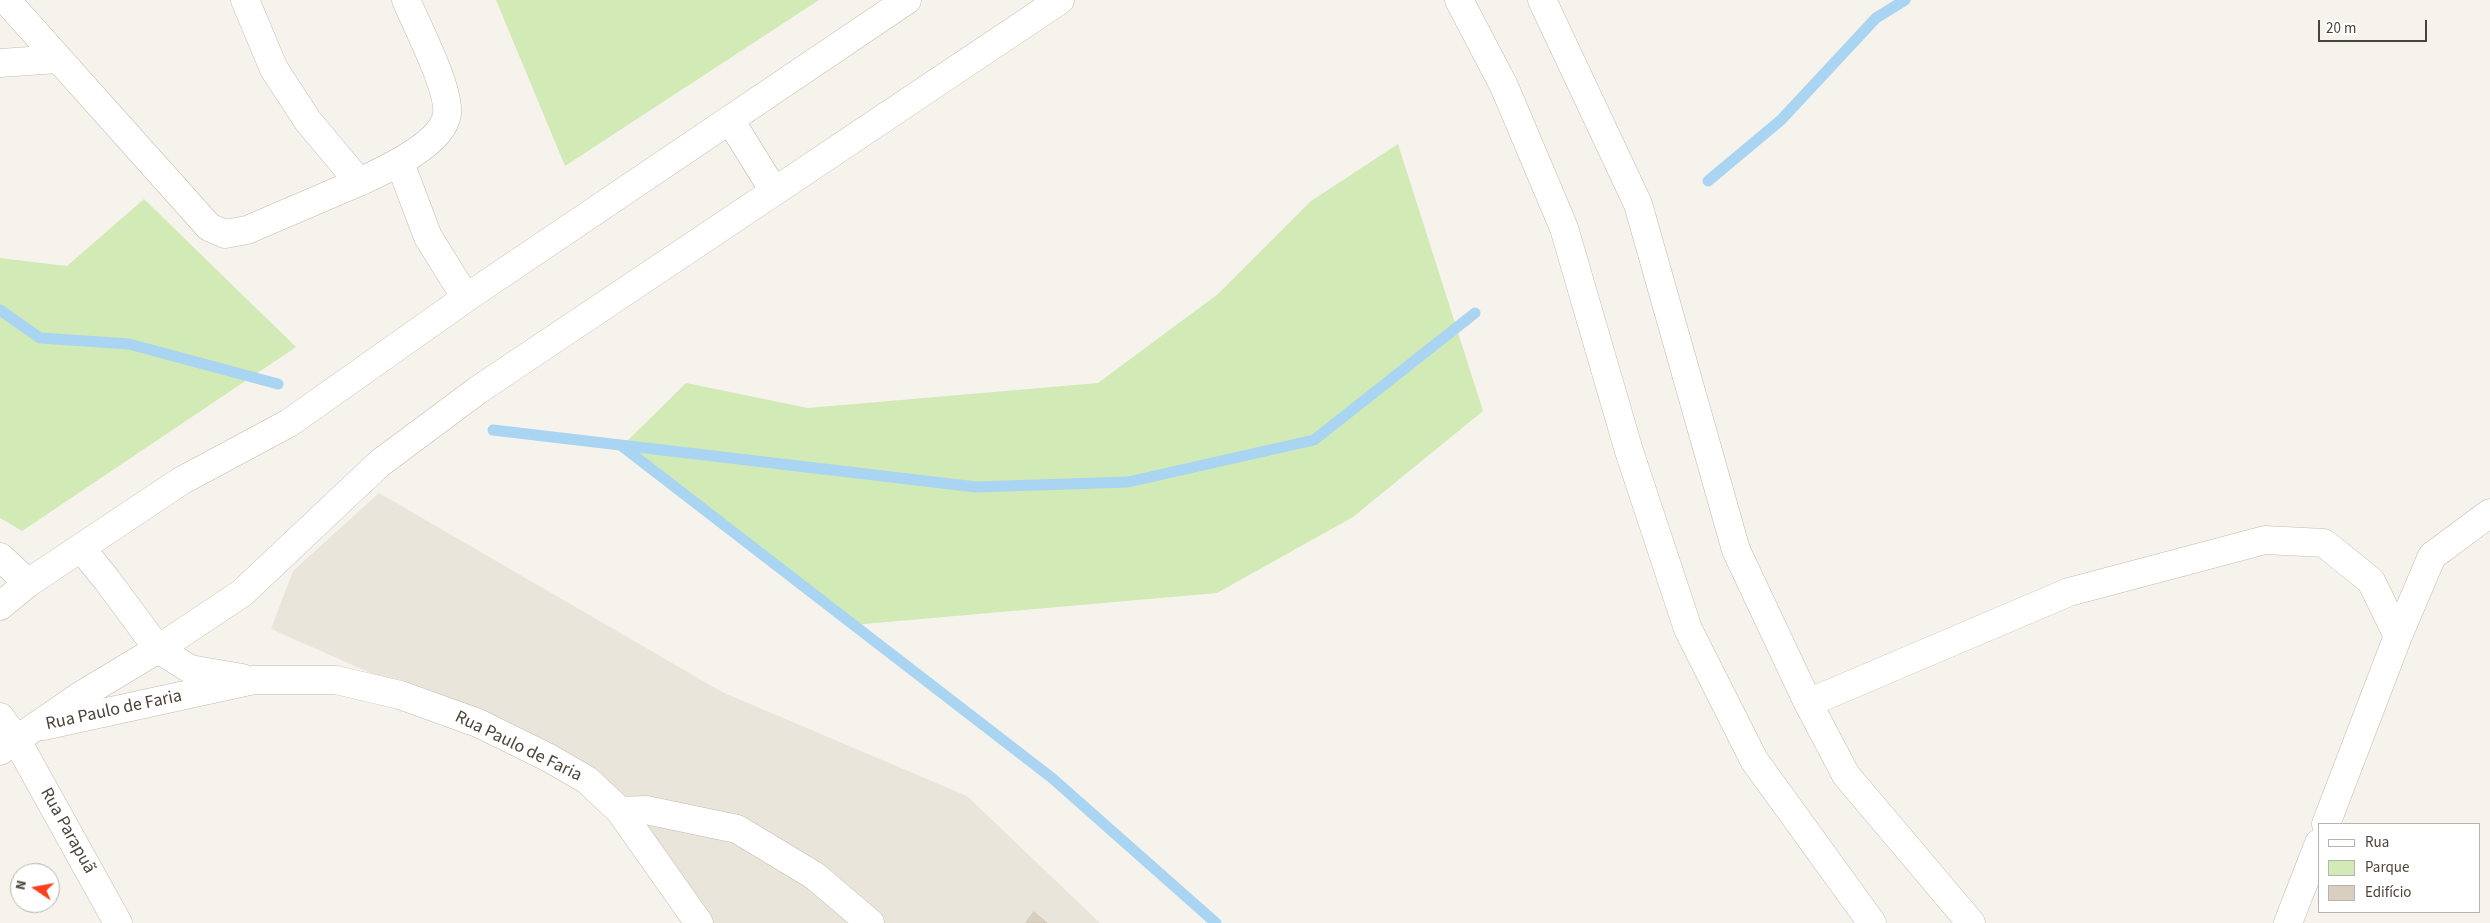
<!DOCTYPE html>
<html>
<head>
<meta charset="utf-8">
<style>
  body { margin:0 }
  #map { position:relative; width:2490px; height:923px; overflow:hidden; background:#f6f3ec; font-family:"Source Sans 3",sans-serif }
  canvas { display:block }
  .legend { position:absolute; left:2318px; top:823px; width:162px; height:90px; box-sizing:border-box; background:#fff; border:1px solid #b7b4b0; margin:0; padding:6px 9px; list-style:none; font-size:15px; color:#4b4439 }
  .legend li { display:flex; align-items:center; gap:10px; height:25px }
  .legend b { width:25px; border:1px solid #b7b4b0 }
  .north { position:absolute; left:10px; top:863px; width:50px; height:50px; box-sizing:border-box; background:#fff; border:1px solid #b7b4b0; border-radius:50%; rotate:282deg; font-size:14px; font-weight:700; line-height:20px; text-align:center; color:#4b4439 }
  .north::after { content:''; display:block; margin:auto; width:18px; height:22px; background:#fc3f1d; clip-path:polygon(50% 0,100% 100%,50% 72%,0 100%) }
  .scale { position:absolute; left:2318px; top:20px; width:109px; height:22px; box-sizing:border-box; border:2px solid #4b4439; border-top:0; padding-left:6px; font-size:15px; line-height:18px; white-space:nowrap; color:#4b4439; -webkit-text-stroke:4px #fff; paint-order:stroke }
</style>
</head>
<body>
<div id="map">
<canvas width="2490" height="923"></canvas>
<ul class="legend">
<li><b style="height:6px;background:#fff"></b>Rua</li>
<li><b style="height:14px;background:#d2eab5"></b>Parque</li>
<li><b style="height:14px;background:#d8cfc1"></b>Edifício</li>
</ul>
<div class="north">N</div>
<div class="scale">20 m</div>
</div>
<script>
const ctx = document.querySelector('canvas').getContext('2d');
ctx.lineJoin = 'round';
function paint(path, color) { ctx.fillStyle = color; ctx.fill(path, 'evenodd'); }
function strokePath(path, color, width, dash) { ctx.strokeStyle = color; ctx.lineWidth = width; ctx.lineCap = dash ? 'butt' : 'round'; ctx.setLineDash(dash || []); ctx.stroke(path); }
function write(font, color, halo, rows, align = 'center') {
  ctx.font = font + ' "Source Sans 3",sans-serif'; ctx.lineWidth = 4; ctx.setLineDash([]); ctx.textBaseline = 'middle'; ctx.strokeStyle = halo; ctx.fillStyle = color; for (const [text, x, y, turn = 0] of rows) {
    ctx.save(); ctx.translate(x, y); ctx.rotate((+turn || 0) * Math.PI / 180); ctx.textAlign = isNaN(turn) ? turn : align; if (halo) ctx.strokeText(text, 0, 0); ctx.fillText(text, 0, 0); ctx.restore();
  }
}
const residential = new Path2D(`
  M379,493L722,692L967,796L1100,923H709L597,773L271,629L293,571Z`);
const green = new Path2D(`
  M496,0H819L565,166Z
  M1398,144L1483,411L1353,517L1217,593L853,625L622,446L686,383L808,408L1098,383L1218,294L1311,201Z
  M144,199L296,347L22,531L0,518V258L67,266Z`);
const stream = new Path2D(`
  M1708,181L1781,120L1876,18L1905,0
  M0,310L40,338L129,344L278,384
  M493,430L976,487L1128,482L1314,440L1475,313
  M623,447L1052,778L1216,923`);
const building = new Path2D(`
  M1034,912L1047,923H1026Z`);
const minor = new Path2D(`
  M6,0L209,227L225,234L247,230L359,182
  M245,0L274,69L308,121L359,182C383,171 443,144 447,114C450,89 417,26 406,0
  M1459,0L1504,86L1564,228L1629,451L1688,629L1754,760L1872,923
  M1542,0L1638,204L1736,550L1808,703L1846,775L1971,923
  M0,63L58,59
  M730,120L774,191
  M400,163L428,237L466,298
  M81,548L107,580L158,649L190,669L242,678
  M0,557L28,583
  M0,606L28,583L181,481L289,423L466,298L907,0
  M1808,703L2069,592L2265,540L2324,543L2371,581L2398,636
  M0,717L16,739L118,923
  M43,726L254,680H336L400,695L478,723L549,758L587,780L620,811L699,923
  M0,751L80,696L158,649L242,593L380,463L478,390L1060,0
  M620,811L646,810L737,829L815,876L870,923
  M2326,824L2398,636L2432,556L2490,513
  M2288,923L2319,843`);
const streetNames = [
  ["Rua Paulo de Faria",114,711,-12],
  ["Rua Paulo de Faria",518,747,26],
  ["Rua Parapuã",67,831,61]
];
paint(residential, '#eae5da');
paint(green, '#d2eab5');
strokePath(stream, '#a9d4f2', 11);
paint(building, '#d8cfc1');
strokePath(building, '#d3c7b4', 1);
strokePath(minor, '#c2bbae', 29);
strokePath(minor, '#fff', 28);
write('18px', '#4b4439', '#fff', streetNames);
</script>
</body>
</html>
